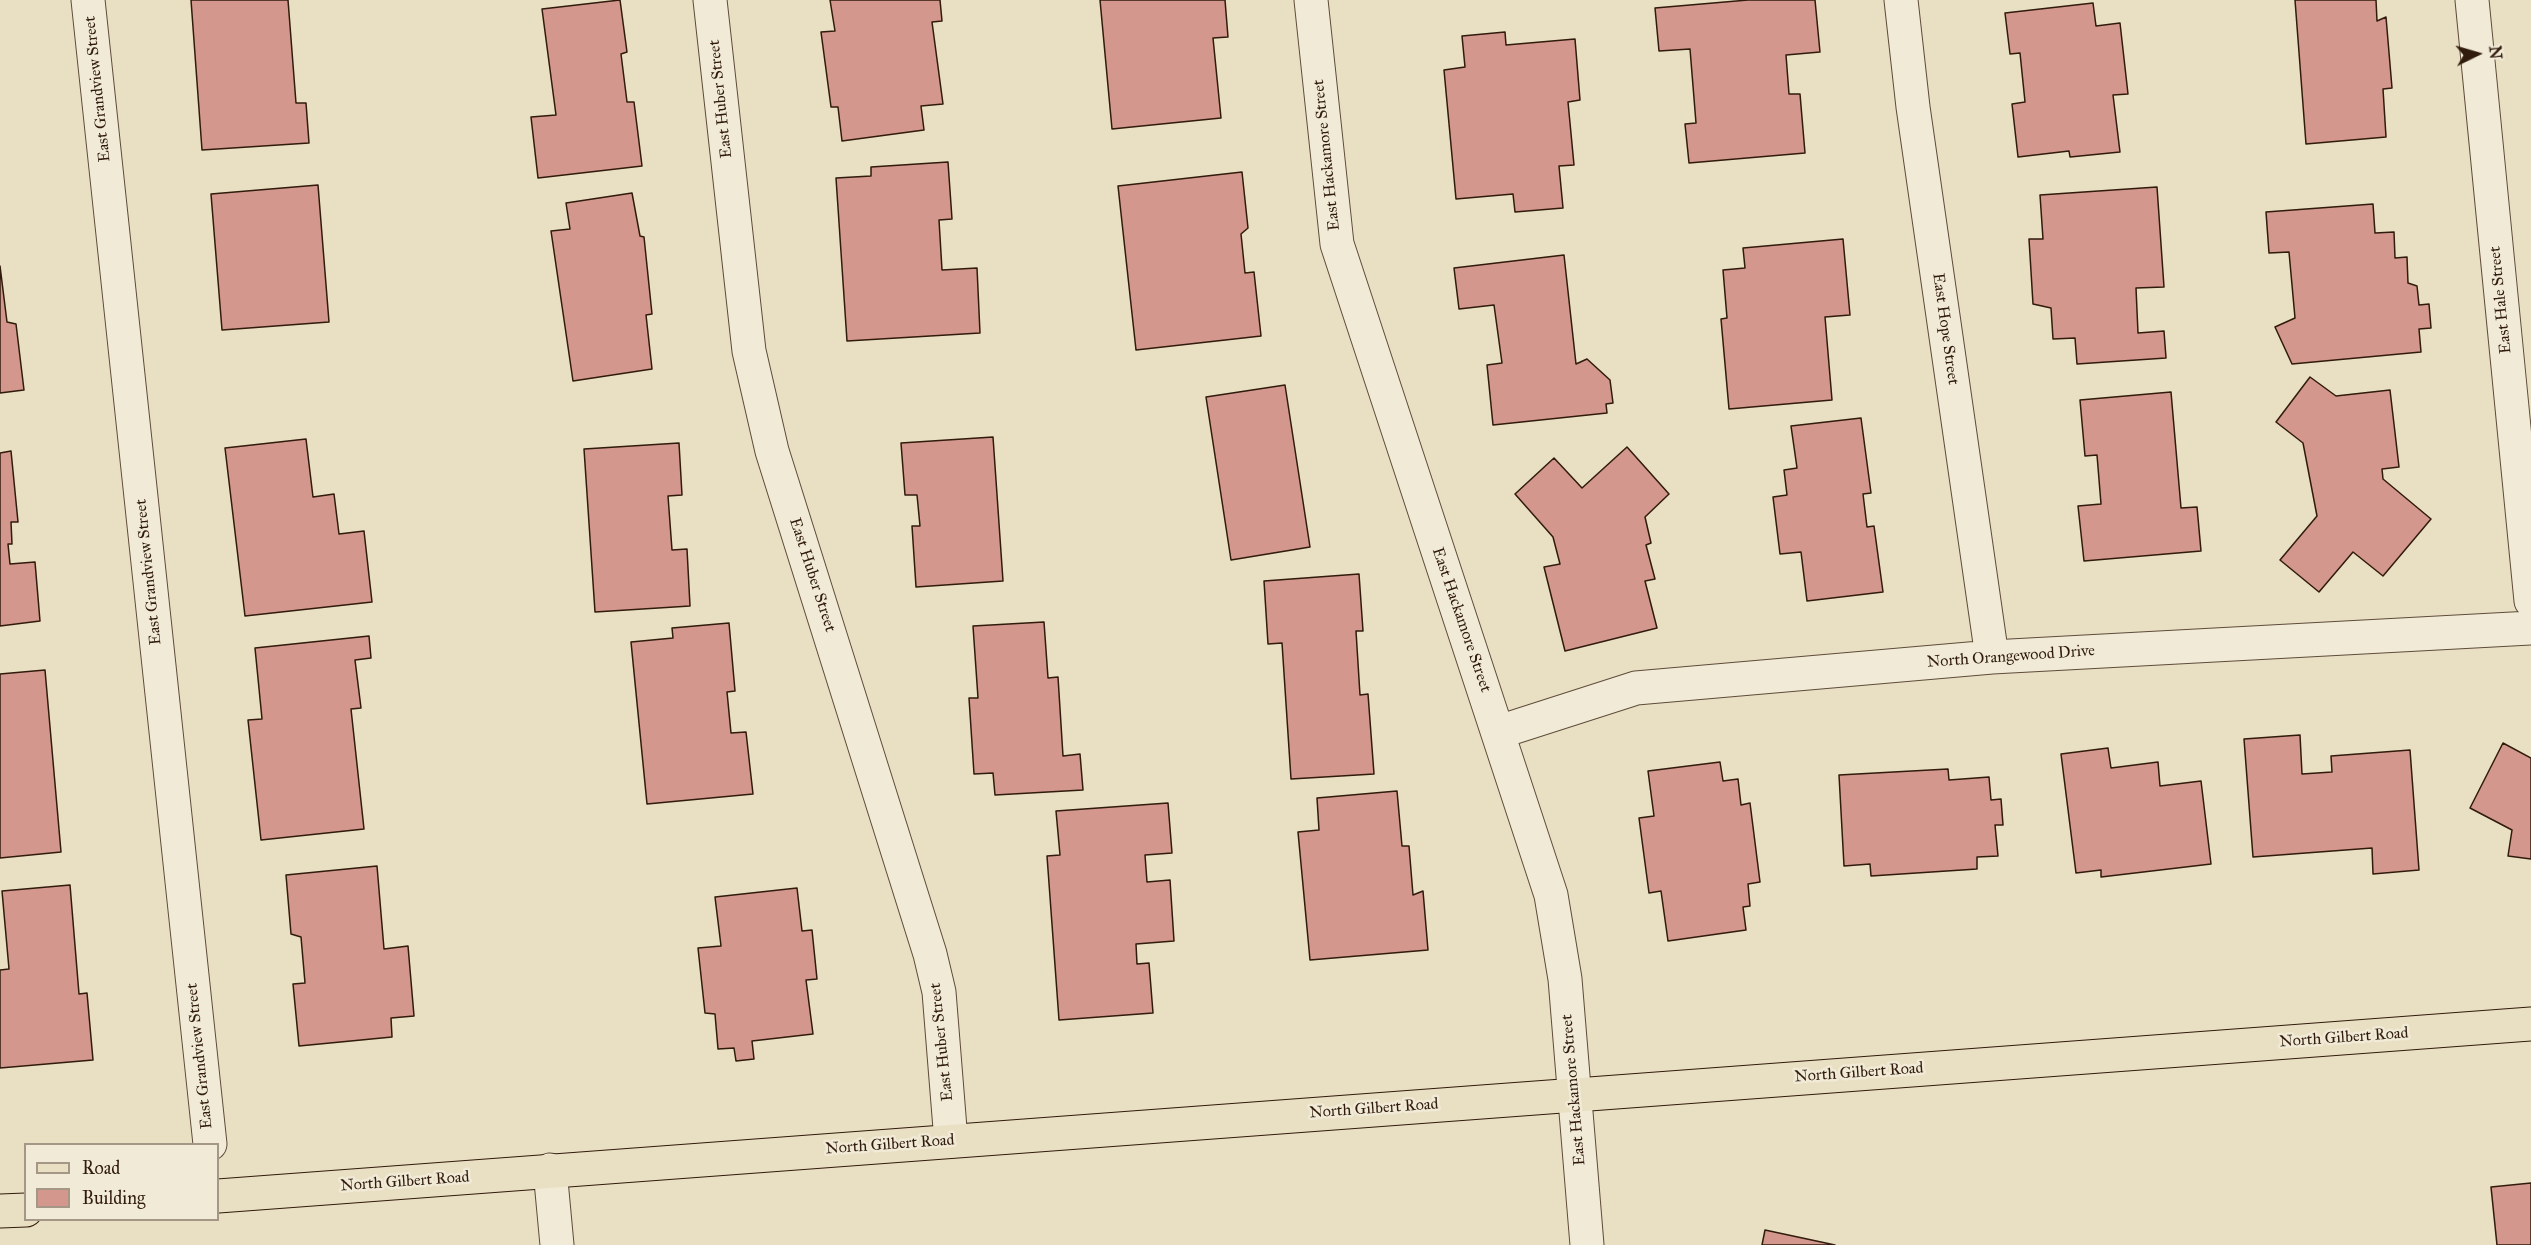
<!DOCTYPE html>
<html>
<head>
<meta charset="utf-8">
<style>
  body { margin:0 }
  #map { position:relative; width:2531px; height:1245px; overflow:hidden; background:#e9dfc2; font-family:"IM FELL Great Primer",serif }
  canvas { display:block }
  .legend { position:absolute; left:24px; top:1143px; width:195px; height:78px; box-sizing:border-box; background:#f1ead7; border:2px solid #a49786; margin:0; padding:8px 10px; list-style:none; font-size:18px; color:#301b0c }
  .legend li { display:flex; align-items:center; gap:12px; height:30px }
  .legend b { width:30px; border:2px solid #a49786 }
  .north { position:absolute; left:2447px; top:24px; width:60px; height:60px; -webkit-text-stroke:4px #f1ead7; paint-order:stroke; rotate:85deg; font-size:16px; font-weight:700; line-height:24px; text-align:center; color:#301b0c }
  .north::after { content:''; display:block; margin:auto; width:21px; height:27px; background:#301b0c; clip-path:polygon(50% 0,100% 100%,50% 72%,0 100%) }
</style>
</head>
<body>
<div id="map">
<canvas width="2531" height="1245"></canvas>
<ul class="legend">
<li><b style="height:8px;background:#e9dfc2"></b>Road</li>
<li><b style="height:16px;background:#d3978d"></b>Building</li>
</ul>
<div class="north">N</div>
</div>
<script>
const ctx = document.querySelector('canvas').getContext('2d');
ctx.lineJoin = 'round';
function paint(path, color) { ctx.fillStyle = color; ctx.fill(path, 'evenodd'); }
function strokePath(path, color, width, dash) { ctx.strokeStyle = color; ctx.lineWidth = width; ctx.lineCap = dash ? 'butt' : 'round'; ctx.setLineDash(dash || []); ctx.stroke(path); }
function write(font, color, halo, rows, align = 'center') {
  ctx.font = font + ' "IM FELL Great Primer",serif'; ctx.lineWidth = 5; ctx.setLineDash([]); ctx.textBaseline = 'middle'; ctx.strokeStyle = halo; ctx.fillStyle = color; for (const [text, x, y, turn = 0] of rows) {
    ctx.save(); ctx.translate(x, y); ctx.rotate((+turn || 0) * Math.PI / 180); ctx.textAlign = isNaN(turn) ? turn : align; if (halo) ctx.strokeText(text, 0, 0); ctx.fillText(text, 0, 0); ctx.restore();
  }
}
const building = new Path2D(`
  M191,0H288L296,103H306L309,143L202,150Z
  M620,0L627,52L621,54L627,102H634L642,166L538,178L531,117L556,115L542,9Z
  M830,0H940L942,21L932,22L943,104L921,106L924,130L842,141L838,107H831L821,32L835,31Z
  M1100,0H1225L1228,37L1213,38L1221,118L1112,129Z
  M1748,0H1815L1820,52L1786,55L1789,94H1800L1805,153L1689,163L1685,124L1696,123L1690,49L1659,51L1655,8Z
  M2295,0H2376L2377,21L2386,17L2392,88L2383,89L2386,137L2306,144Z
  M2093,3L2096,26L2120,23L2128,94L2113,95L2120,152L2070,157L2069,151L2018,157L2012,104L2025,102L2020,53L2010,54L2005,13Z
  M1505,32L1506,45L1575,39L1580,100L1568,102L1574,165L1559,166L1563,208L1515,212L1513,194L1456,199L1444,70L1465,67L1462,36Z
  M948,162L952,219L939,220L942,270L977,268L980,333L847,341L836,178L871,176V167Z
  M1242,172L1248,228L1241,234L1245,273L1254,272L1261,336L1136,350L1118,186Z
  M318,185L329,322L222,330L211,194Z
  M2157,187L2164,287L2136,288L2138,333L2164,331L2166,358L2077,364L2075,338L2053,339L2051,308L2033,304L2029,239H2043L2040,195Z
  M632,193L640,236L644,237L652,314L646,315L652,369L573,381L551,231L570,229L566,203Z
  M2373,204L2375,233L2394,232L2395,258L2407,257L2408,283L2417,286L2419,305L2429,304L2431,328L2419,329L2421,352L2292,364L2275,327L2295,318L2289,252L2269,253L2266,212Z
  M1843,239L1850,315L1825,317L1832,400L1729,409L1721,319L1727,318L1723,270L1745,268L1743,248Z
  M1564,255L1576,364L1587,359L1610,380L1613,403L1606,404L1607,413L1493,425L1487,365L1502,363L1494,305L1459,309L1454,268Z
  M0,266L7,322L16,324L24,390L0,393Z
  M2310,377L2336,396L2390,390L2399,467L2382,469L2383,479L2431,519L2383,576L2353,552L2319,592L2280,560L2317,516L2303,443L2276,422Z
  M1285,385L1310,547L1231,560L1206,397Z
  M2171,392L2181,508L2197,507L2201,551L2084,561L2078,506L2101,504L2097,455L2085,456L2080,400Z
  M1861,418L1871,493L1863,494L1867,527L1874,526L1883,592L1807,601L1801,552L1780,554L1773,497L1787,495L1784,470L1797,468L1791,426Z
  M993,437L1003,581L916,587L912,526H920L917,495H905L901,443Z
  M306,439L313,497L334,494L339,534L364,531L372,602L245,616L225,448Z
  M679,443L682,495L668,496L672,550L687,549L690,606L595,612L584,449Z
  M1627,447L1669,494L1645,517L1651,543L1646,545L1655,579L1645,581L1657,628L1565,651L1544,567L1560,564L1553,537L1515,494L1554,458L1582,488Z
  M11,451L18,522H11L12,544H8L10,564L35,562L40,621L0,626V453Z
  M1359,574L1363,631H1356L1360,695L1368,694L1374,774L1291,779L1282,643L1268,644L1264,581Z
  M1044,622L1048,678L1058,677L1063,756L1080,754L1083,790L995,795L993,773L974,774L969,698H978L973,626Z
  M729,623L735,691L727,692L731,733L746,732L753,794L647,804L631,642L673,638L672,628Z
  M369,636L371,658L355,660L361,708L351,709L364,829L261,840L248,720L262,719L255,648Z
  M45,670L61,852L0,858V674Z
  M2300,735L2302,774L2332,772L2331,756L2410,750L2419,870L2373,874L2372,848L2253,857L2244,739Z
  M2503,743L2531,758V859L2508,856L2512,830L2470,808Z
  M2108,748L2111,768L2158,762L2160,786L2201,781L2211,864L2101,877V870L2076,873L2061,754Z
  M1720,762L1723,781L1738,779L1741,805L1750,803L1760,882L1748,884L1750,906L1743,907L1746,930L1668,941L1661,891L1649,893L1639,818L1654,816L1648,771Z
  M1948,769L1949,780L1989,777L1991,800L2001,799L2003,825H1995L1998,856L1977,857V869L1871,876L1870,864L1844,866L1839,775Z
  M1397,791L1402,846H1409L1413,895L1423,891L1428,950L1310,960L1298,832L1319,830L1317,798Z
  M1168,803L1172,853L1145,855L1147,882L1170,880L1174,941L1136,944L1137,964L1149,963L1153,1013L1059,1020L1047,856L1060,855L1056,811Z
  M377,866L384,949L408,946L414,1016L391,1018L392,1037L299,1046L293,984L305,983L301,937L291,934L286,875Z
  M70,885L79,994L87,993L93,1060L0,1068V970L9,969L2,891Z
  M797,888L802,931L812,930L817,979L806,980L813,1034L752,1041L754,1059L736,1061L734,1048L718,1049L715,1014L705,1013L698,948L721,946L715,897Z
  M2531,1183V1245H2497L2491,1187Z
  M1765,1230L1835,1245H1762Z`);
const street = new Path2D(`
  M88,0L210,1144
  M710,0L749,351L772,451L930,954L939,992L951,1141
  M1311,0L1337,244L1551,895L1565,979L1587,1245
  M1901,0L1913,107L1992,657
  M2472,0L2531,601
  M1499,732L1636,688L1992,657L2531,628
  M550,1170L557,1245`);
const primary = new Path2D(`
  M218,1196L2531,1024
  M0,1211L26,1210`);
const streetNames = [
  ["East Grandview Street",98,89,-96],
  ["East Huber Street",721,99,-96],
  ["East Hackamore Street",1327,155,-96],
  ["East Hale Street",2501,300,-96],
  ["East Hope Street",1945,329,82],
  ["East Grandview Street",149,572,-96],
  ["East Huber Street",812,575,72],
  ["East Hackamore Street",1461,620,71],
  ["North Orangewood Drive",2011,657,-4],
  ["North Gilbert Road",2344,1038,-4],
  ["East Huber Street",942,1042,-96],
  ["East Grandview Street",200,1056,-96],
  ["North Gilbert Road",1859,1073,-4],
  ["East Hackamore Street",1574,1090,-95],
  ["North Gilbert Road",1374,1109,-4],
  ["North Gilbert Road",890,1145,-4],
  ["North Gilbert Road",405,1182,-4]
];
paint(building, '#d3978d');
strokePath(building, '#301b0c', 1.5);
strokePath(street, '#5e4c3a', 35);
strokePath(primary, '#301b0c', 35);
strokePath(street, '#f1ead7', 33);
strokePath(primary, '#e9dfc2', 33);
write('16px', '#301b0c', '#f1ead7', streetNames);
</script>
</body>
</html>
